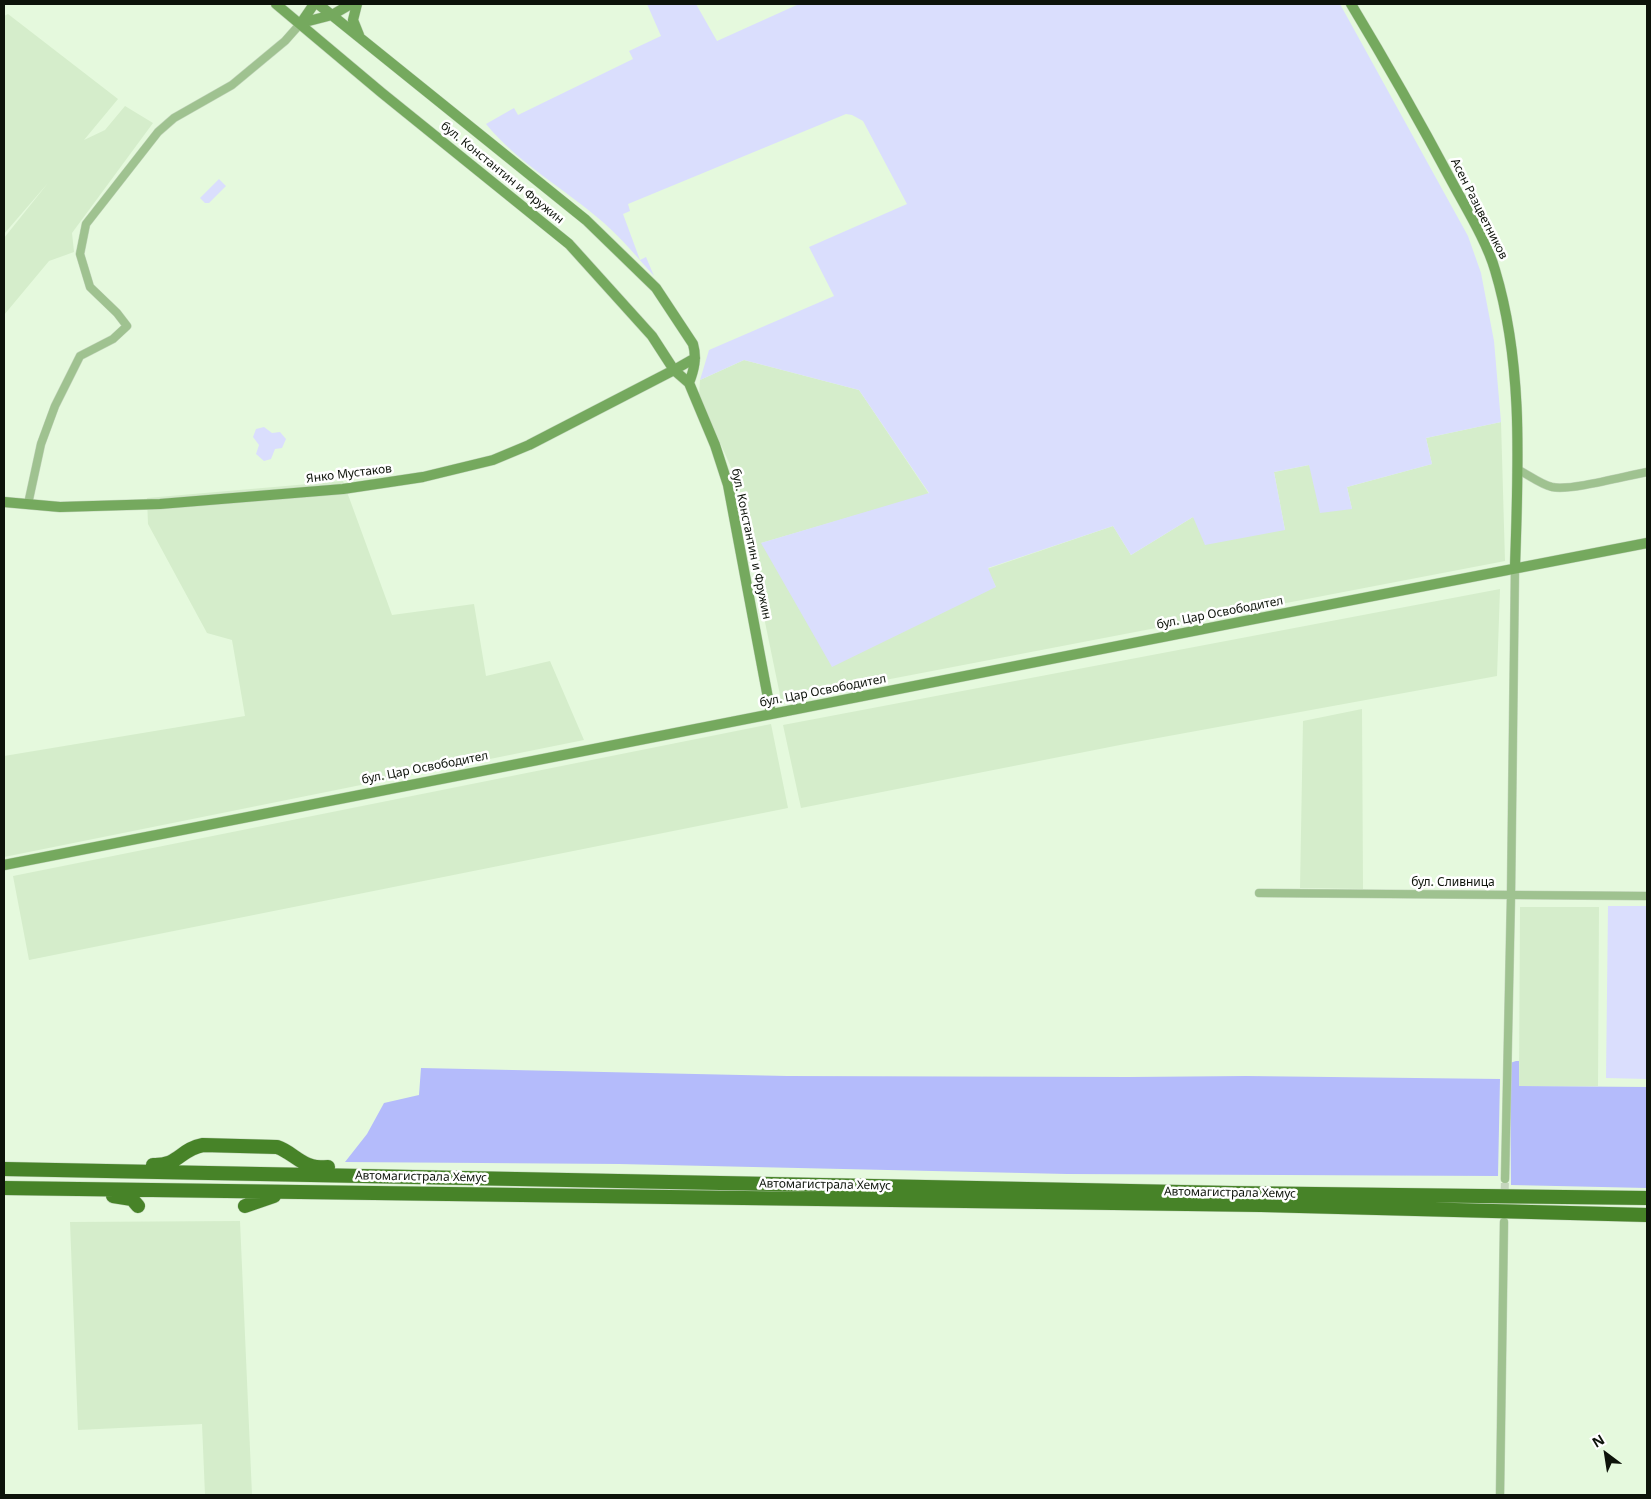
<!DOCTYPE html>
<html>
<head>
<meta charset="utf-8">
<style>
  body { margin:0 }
  #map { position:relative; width:1651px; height:1499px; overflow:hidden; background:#e5f9dd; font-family:"Noto Sans",sans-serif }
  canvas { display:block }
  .frame { position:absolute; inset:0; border:5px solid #0d130a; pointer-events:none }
  .north { position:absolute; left:1581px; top:1429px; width:50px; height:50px; -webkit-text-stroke:4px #fff; paint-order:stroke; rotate:329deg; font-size:14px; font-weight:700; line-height:20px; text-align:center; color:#0d130a }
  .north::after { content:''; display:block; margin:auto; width:18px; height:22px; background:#0d130a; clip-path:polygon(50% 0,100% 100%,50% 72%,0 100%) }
</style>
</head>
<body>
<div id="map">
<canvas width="1651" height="1499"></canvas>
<div class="frame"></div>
<div class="north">N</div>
</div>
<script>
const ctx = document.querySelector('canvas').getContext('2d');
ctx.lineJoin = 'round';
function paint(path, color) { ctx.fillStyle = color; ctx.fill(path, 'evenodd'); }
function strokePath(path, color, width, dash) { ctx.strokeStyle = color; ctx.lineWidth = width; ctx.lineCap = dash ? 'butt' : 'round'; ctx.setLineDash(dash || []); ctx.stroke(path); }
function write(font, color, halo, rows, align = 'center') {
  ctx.font = font + ' "Noto Sans",sans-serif'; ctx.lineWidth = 5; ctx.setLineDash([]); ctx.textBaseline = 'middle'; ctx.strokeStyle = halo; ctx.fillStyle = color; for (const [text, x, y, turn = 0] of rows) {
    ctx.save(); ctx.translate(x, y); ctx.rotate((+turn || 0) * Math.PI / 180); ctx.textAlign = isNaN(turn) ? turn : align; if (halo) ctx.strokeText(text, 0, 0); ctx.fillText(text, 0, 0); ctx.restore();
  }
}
const built = new Path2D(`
  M8,14L118,99L84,140L105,130L125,106L153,123L72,233L74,252L49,261L4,315V238L48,183L4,234V16Z
  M744,360L859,390L929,494L761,543L996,587L987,569L1113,526L1131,555L1193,517L1285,530L1274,472L1309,465L1352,509L1347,487L1432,464L1426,438L1501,422L1505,561L781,700L735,476L699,396L700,380Z
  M343,481L392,615L474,604L486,676L550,661L584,740L4,857V756L245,716L232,640L207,633L148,524L147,498Z
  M1500,589L1497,676L1125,744L801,808L783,725Z
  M1362,709L1363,889L1300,888L1303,721Z
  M771,724L788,808L29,960L13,876Z
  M1520,907H1599L1598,1086H1519Z
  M240,1221L252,1495H205L202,1424L78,1430L70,1222Z`);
const green = new Path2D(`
  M647,4H696L717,41L799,4H1340L1468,236L1481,273L1494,341L1501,422L1426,438L1432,464L1347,487L1352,509L1320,513L1309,465L1274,472L1285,530L1205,545L1193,517L1131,555L1113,526L988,568L996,587L832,667L761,543L929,493L859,390L744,360L700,380L709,350L834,296L809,247L907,204L863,121L852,115L846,114L628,204L630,211L623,214L640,260L646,257L654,276C638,258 622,239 604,223C565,189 518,163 486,124L514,108L518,115L633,59L629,51L661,36Z
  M219,179L226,186L209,203H205L200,198Z
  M264,427L272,433L280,432L286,439L282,448L275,449L271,459L264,461L256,454L259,445L253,437L256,429Z
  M1608,906H1647V1079L1606,1078Z`);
const forest = new Path2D(`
  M1516,1061H1519V1086L1647,1087V1188L1511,1185L1510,1063Z
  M421,1068L787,1076L1130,1077L1246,1076L1500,1079L1498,1176L1067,1174L619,1164L345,1162L367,1134L384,1103L419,1095Z`);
const streetTunnel = new Path2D(`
  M1504,1215L1505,1179`);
const street = new Path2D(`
  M1517,469C1529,475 1540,484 1552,487C1571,491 1625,476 1647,472
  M28,504L41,444L55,406L80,356L113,339L127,326L117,313L90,287L80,254L86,224L158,132L174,118L232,85L285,41L301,23
  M1259,893L1647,896
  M1505,1179L1511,895L1515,567
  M1500,1495L1504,1222`);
const secondary = new Path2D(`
  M276,4L382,93L569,244L652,336L674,370L689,383L715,445L728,485L771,714
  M318,4L586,220L656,288L693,344C697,358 694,370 689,383
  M357,4L353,20L359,35
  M1351,4C1386,62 1420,122 1452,182C1466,208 1487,242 1495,270C1524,366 1518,469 1515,567
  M301,23L332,15L351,4
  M301,23L314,4
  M4,502L60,507L160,504L343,489L423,477L493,460L529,445L674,370L695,358
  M4,865C551,756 1099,649 1647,543`);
const highway = new Path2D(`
  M153,1165C179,1166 180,1149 203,1145L277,1147C290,1151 299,1163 312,1166C317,1168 323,1167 328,1167
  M4,1169L1232,1193L1647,1198
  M4,1188L1261,1205L1647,1215
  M113,1196L132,1199L138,1206
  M245,1206L274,1196`);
const streetNames = [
  ["бул. Константин и Фружин",502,173,39],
  ["Асен Разцветников",1479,209,63],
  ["Янко Мустаков",349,474,-7],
  ["бул. Константин и Фружин",751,544,78],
  ["бул. Цар Освободител",1220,613,-11],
  ["бул. Цар Освободител",823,691,-11],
  ["бул. Цар Освободител",425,768,-11],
  ["бул. Сливница",1453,883],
  ["Автомагистрала Хемус",421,1177,1],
  ["Автомагистрала Хемус",825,1185,1],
  ["Автомагистрала Хемус",1230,1193,1]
];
paint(built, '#d5edcb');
paint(green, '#dadefd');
paint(forest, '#b4bbfb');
strokePath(streetTunnel, '#c5d6bd', 8, [8, 4]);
strokePath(street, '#c2d4bb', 9);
strokePath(secondary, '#c2d4bb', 11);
strokePath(highway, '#c2d4bb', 15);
strokePath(street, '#9fc290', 8);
strokePath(secondary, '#75a95e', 10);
strokePath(highway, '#478328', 14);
write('12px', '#0d130a', '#fff', streetNames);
</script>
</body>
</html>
